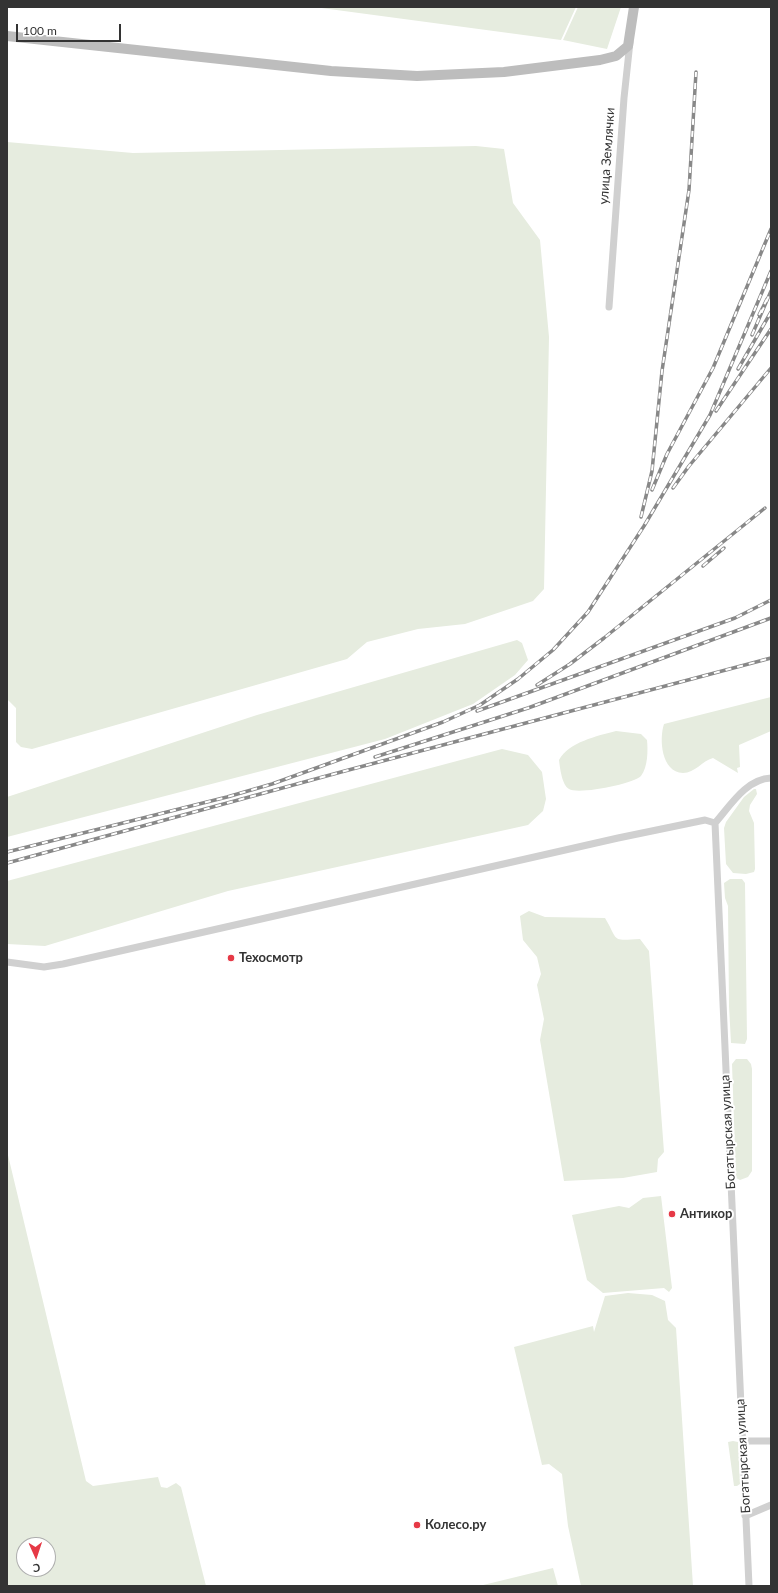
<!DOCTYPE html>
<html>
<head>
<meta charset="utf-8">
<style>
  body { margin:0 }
  #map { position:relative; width:778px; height:1593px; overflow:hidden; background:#fff; font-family:Lato,sans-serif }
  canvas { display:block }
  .frame { position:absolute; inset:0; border:8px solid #333; pointer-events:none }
  .north { position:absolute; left:16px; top:1537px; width:40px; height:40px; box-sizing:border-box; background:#fff; border:1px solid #adadad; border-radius:50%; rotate:177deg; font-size:11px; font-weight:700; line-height:16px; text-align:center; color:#333 }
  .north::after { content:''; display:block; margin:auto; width:14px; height:18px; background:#e63946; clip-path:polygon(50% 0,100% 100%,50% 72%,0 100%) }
  .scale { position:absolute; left:16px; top:24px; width:105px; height:18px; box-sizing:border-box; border:2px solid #333; border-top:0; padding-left:5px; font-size:12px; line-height:14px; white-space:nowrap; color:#333; -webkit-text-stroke:3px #fff; paint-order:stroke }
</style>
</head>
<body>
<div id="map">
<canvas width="778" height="1593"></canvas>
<div class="frame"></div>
<div class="north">С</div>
<div class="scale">100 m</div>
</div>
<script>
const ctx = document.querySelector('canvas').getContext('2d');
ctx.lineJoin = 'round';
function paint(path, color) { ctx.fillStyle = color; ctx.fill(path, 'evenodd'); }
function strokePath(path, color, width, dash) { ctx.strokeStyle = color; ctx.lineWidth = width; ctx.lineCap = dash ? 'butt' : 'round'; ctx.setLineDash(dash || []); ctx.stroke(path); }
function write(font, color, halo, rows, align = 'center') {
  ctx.font = font + ' Lato,sans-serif'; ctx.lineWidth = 4; ctx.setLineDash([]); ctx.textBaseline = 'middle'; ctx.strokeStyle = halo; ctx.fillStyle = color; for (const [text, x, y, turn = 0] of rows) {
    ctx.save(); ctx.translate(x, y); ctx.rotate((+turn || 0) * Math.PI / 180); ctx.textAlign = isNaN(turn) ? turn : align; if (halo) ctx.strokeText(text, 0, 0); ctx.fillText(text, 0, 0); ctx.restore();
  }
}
const green = new Path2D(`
  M314,7H576L561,40Z
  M578,7H621L607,49L563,40Z
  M7,142L133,153L476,146L504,149L513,203L540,240L549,337L544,589L533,601L465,624L418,629L367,642L347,659L32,749L21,747L16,742V708L7,699Z
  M517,640L522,643L528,660L515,675L473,704L385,739L7,837V797L257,715Z
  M771,697V731L739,745L740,767L737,768L738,773L713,758C702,761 695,773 683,773C661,772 659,739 664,724Z
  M616,731L641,734L647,740C648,750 648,767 641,776C633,784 578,795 569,789C562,785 560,768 559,760C569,742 597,736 616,731Z
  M502,749L528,755L542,772L546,799L543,811L528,825L228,891L45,946L7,944V881Z
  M754,789H756L757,794L750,805L749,811L754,823L755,869L754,872L746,874L733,873L726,864L724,828L726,822L744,797Z
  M730,879H742L745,883L747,1039L745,1044L731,1043L729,1006L728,906L725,898L724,883Z
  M529,911L545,917L605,918C619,941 610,941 640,939L649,951L664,1152L658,1159L657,1172L623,1178L564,1181L540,1040L544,1019L537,985L541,974L537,957L523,940L520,916Z
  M736,1059H747L751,1064L752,1069V1171L748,1177L740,1180L736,1178L732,1064Z
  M7,1151L86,1481L93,1486L158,1477L161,1487L167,1488L176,1483L181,1487L206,1586H7ZM24,1545H48V1569H24Z
  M661,1196L672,1288L669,1292L664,1288L603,1293L587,1280L572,1215L619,1206L629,1208L643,1198Z
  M628,1293L652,1295L665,1301L668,1320L676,1328L693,1586H581L568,1526L562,1474L549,1464L542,1465L514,1347L593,1326L594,1332L605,1296Z
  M733,1441L738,1442L740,1484L737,1486H734L728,1442Z
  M553,1568L558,1586H479Z`);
const street = new Path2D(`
  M609,307L624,98L630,42
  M715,823L749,1586
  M715,823C730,806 746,779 771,778
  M7,962L44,967L63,964L618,838L705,820L715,823
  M742,1441H771
  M745,1516L771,1505`);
const secondary = new Path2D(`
  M7,36L331,71L417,76L504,72L600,60L616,56L628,46L634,7`);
const rail = new Path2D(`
  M759,315L767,299
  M752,335L771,291
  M738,369L771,312
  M716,411L771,329
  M673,488L689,466L771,368
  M652,490L667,454L713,368L771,229
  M641,517L652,471L662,371L689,190L696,72
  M703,566L724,548
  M537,685L570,664L604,638L765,508
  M477,711L735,618L771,600
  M375,757L528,708L771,618
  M7,852L227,797L272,784L443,722L480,705L518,679L553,650L588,612L644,526L710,415L771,271
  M7,863L341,772L771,658`);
const markers = [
  [231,958,4,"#e63946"],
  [672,1214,4,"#e63946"],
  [417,1525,4,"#e63946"]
];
const streetNames = [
  ["улица Землячки",607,156,-86],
  ["Богатырская улица",728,1132,-93],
  ["Богатырская улица",743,1456,-93]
];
const poiNames = [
  ["Техосмотр",239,958],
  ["Антикор",680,1214],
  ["Колесо.ру",425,1525]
];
paint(green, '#e6ecdf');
strokePath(street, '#d0d0d0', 7);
strokePath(secondary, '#bdbdbd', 10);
strokePath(rail, '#888', 3.5);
strokePath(rail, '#fff', 2, [6]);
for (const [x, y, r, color] of markers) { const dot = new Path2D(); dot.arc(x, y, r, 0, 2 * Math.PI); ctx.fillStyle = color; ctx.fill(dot); strokePath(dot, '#fff', 1.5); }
write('13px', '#333', '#fff', streetNames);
write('bold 13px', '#333', '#fff', poiNames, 'left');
</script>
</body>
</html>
